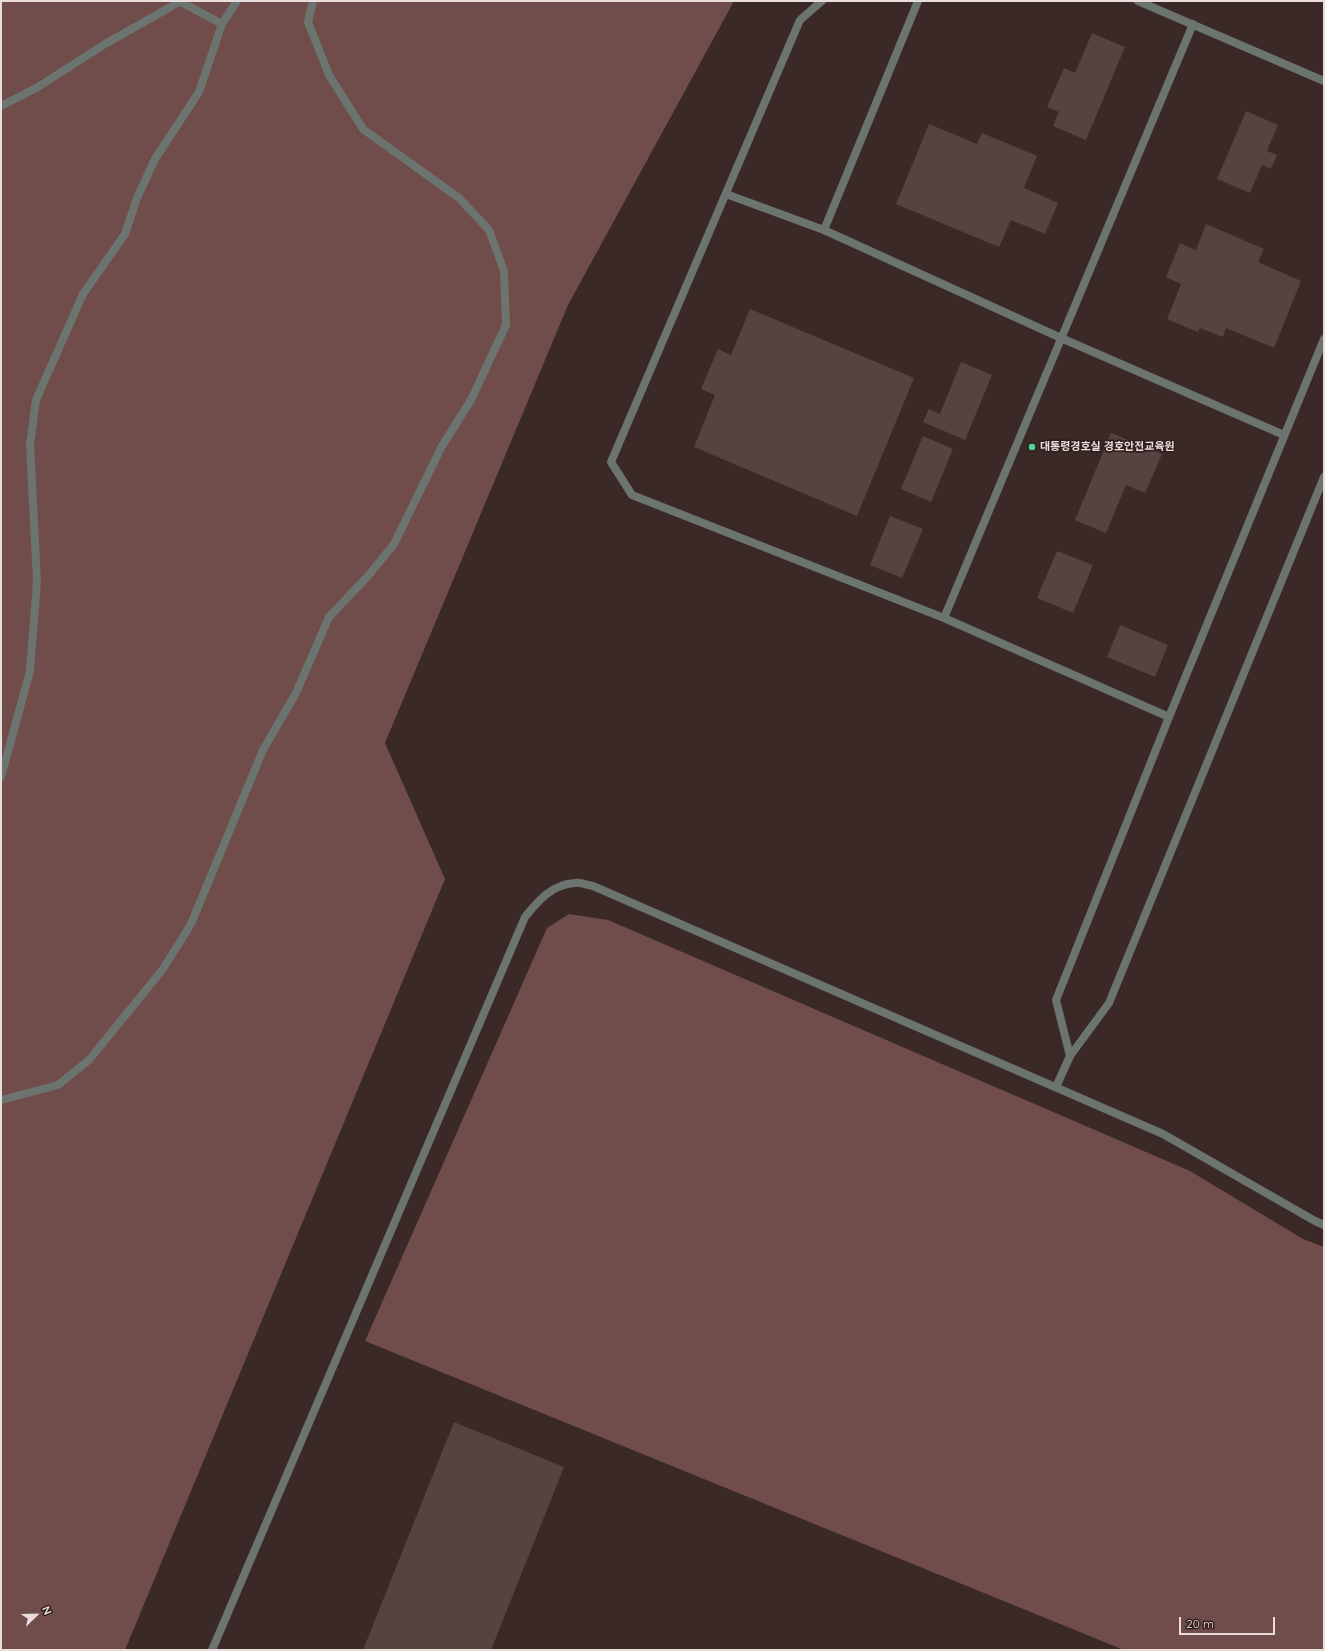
<!DOCTYPE html>
<html>
<head>
<meta charset="utf-8">
<style>
  body { margin:0 }
  #map { position:relative; width:1325px; height:1651px; overflow:hidden; background:#3b2928; font-family:Quicksand,sans-serif }
  canvas { display:block }
  .frame { position:absolute; inset:0; border:2px solid #eadedd; pointer-events:none }
  .north { position:absolute; left:16px; top:1595px; width:40px; height:40px; -webkit-text-stroke:3px #311f1e; paint-order:stroke; rotate:67deg; font-size:11px; font-weight:700; line-height:16px; text-align:center; color:#eadedd }
  .north::after { content:''; display:block; margin:auto; width:14px; height:18px; background:#eadedd; clip-path:polygon(50% 0,100% 100%,50% 72%,0 100%) }
  .scale { position:absolute; left:1179px; top:1617px; width:96px; height:18px; box-sizing:border-box; border:2px solid #eadedd; border-top:0; padding-left:5px; font-size:12px; line-height:14px; white-space:nowrap; color:#eadedd; -webkit-text-stroke:3px #311f1e; paint-order:stroke }
</style>
</head>
<body>
<div id="map">
<canvas width="1325" height="1651"></canvas>
<div class="frame"></div>
<div class="north">N</div>
<div class="scale">20 m</div>
</div>
<script>
const ctx = document.querySelector('canvas').getContext('2d');
ctx.lineJoin = 'round';
function paint(path, color) { ctx.fillStyle = color; ctx.fill(path, 'evenodd'); }
function strokePath(path, color, width, dash) { ctx.strokeStyle = color; ctx.lineWidth = width; ctx.lineCap = dash ? 'butt' : 'round'; ctx.setLineDash(dash || []); ctx.stroke(path); }
function write(font, color, halo, rows, align = 'center') {
  ctx.font = font + ' Quicksand,"Noto Sans KR",sans-serif'; ctx.lineWidth = 3.5; ctx.setLineDash([]); ctx.textBaseline = 'middle'; ctx.strokeStyle = halo; ctx.fillStyle = color; for (const [text, x, y, turn = 0] of rows) {
    ctx.save(); ctx.translate(x, y); ctx.rotate((+turn || 0) * Math.PI / 180); ctx.textAlign = isNaN(turn) ? turn : align; if (halo) ctx.strokeText(text, 0, 0); ctx.fillText(text, 0, 0); ctx.restore();
  }
}
const green = new Path2D(`
  M1,1H734L568,305L385,743L445,879L125,1650H1Z
  M569,914L608,920L1190,1171L1303,1239L1324,1247V1650H1124L365,1341L547,928Z`);
const building = new Path2D(`
  M1092,33L1125,47L1086,140L1053,126L1059,112L1047,107L1064,68L1075,73Z
  M1246,111L1278,125L1267,151L1277,155L1271,169L1262,165L1250,193L1217,179Z
  M929,124L977,144L982,133L1037,156L1024,188L1058,203L1045,234L1011,220L999,247L896,204Z
  M1206,224L1264,249L1258,262L1301,281L1274,348L1226,328L1223,337L1200,328L1198,332L1167,319L1181,284L1166,277L1180,243L1196,250Z
  M750,309L914,378L857,516L694,447L715,395L701,389L718,349L731,355Z
  M961,362L992,375L965,440L923,422L929,409L940,414Z
  M1111,433L1162,454L1145,493L1126,485L1106,533L1075,520Z
  M923,436L953,449L931,502L901,489Z
  M890,516L923,529L902,578L870,565Z
  M1057,551L1093,565L1073,613L1037,598Z
  M1120,625L1168,645L1155,677L1107,657Z
  M454,1422L564,1467L491,1650H363Z`);
const lane = new Path2D(`
  M822,1L800,20L611,462L632,495L944,618L1169,717
  M1138,1L1324,81
  M181,2L222,24
  M1,106L38,87L105,44L181,1
  M726,194L824,230L1061,338L1284,435
  M824,230L918,1
  M944,618L1193,24
  M1,777L30,671L37,581L30,444L36,400L83,294L125,234L137,198L155,159L199,92L222,24L237,1
  M1070,1056L1056,1000L1169,717L1324,339
  M1056,1087L1070,1056L1109,1003L1324,477
  M1,1100L58,1085L89,1060L163,969L191,924L263,750L296,693L329,617L368,576L394,544L442,446L471,400L506,325L504,271L489,230L459,198L363,129L329,75L308,22L313,1
  M212,1650L525,917C538,901 552,884 575,883C581,882 587,885 593,886L1163,1134L1315,1221L1324,1225`);
const markers = [
  [1032,447,4,"#52d397"]
];
const poiNames = [
  ["대통령경호실 경호안전교육원",1040,447]
];
paint(green, '#704d4b');
paint(building, '#564241');
strokePath(lane, '#6b746f', 8);
for (const [x, y, r, color] of markers) { const dot = new Path2D(); dot.arc(x, y, r, 0, 2 * Math.PI); ctx.fillStyle = color; ctx.fill(dot); strokePath(dot, '#311f1e', 1.5); }
write('bold 11px', '#eadedd', '#311f1e', poiNames, 'left');
</script>
</body>
</html>
